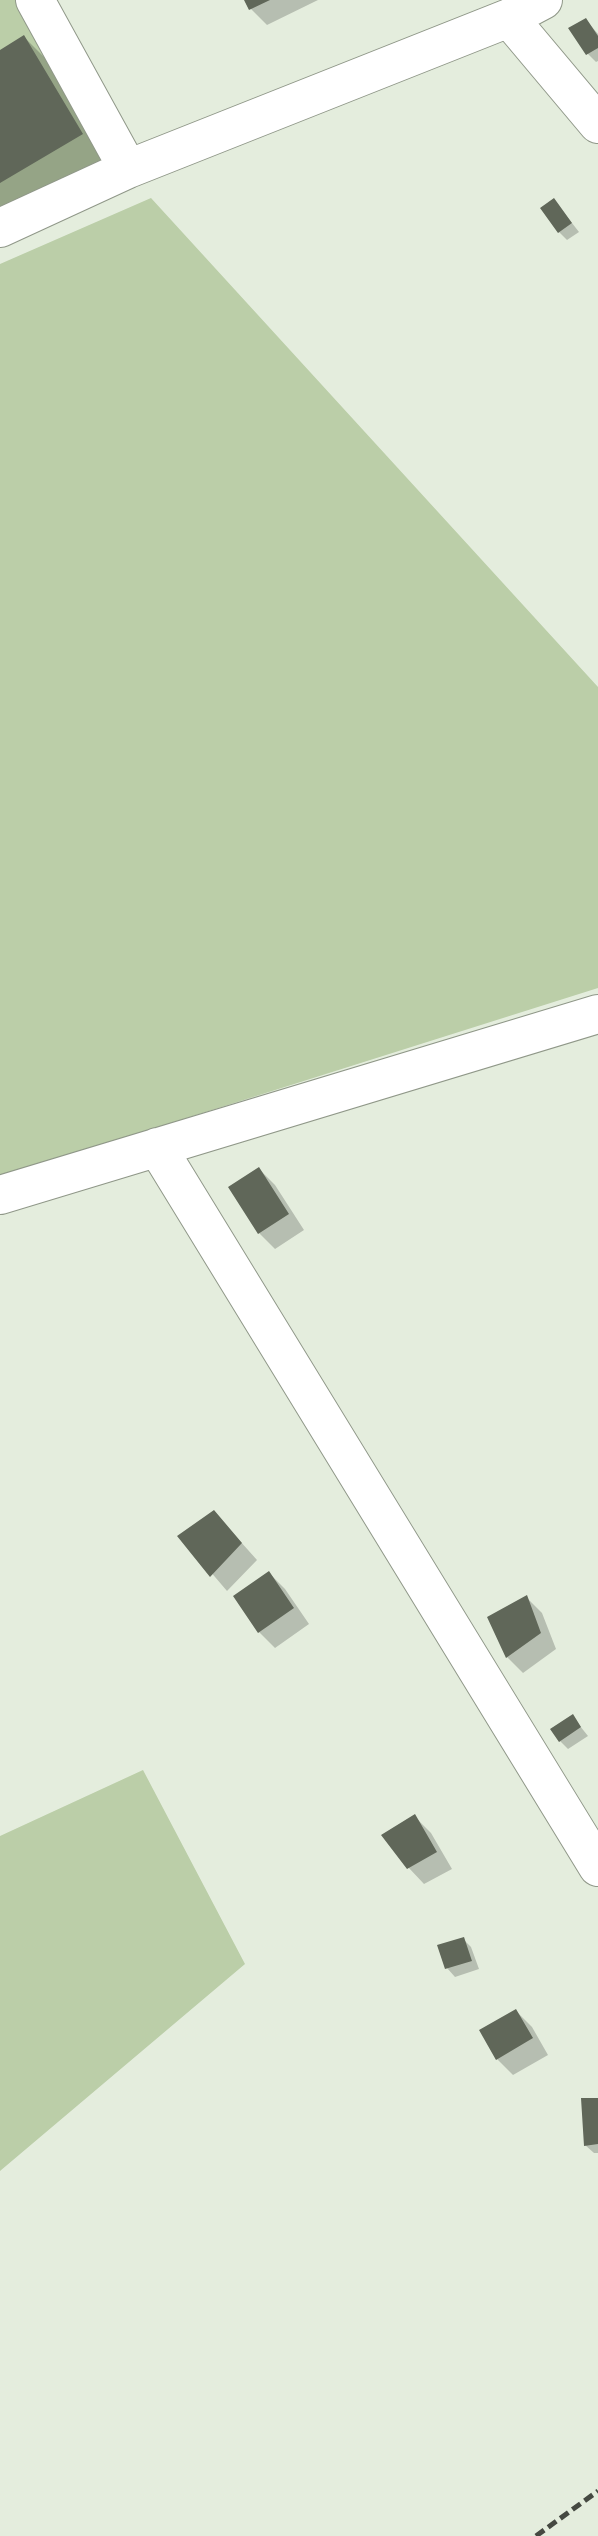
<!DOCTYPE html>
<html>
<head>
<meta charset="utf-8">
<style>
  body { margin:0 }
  canvas { display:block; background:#e4eddd }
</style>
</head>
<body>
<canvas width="598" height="2536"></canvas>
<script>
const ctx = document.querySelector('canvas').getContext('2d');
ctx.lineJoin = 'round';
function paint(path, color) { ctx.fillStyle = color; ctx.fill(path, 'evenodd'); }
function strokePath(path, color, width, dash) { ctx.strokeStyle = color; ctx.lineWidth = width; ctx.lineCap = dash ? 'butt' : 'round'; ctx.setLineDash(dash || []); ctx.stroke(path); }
const green = new Path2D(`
  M0,0H21L105,158L0,207Z
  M151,198L598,687V988L0,1177V264Z
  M143,1770L245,1964L0,2171V1836Z`);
const shadow = new Path2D(`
  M246,0H318L267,25L251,9Z
  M586,20L598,34V61L596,62L588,54Z
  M24,37L50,63L107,160L0,223V52Z
  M554,200L579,232L567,240L559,232Z
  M259,1169L275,1185L304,1230L275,1249L259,1233Z
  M214,1512L257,1560L227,1591L180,1536Z
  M269,1573L285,1589L309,1624L275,1648L259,1632Z
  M526,1597L542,1613L556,1649L523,1673L507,1657Z
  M572,1716L588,1736L568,1749L560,1741Z
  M415,1817L431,1833L452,1869L424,1884L408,1867Z
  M463,1939L471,1947L479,1969L455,1977L447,1968Z
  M516,2011L532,2027L548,2055L513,2075L497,2059Z
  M598,2099V2153H594L585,2145Z`);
const building = new Path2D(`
  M244,0H270L249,10Z
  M586,18L598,36V48L586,55L568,28Z
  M24,35L83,134L0,183V50Z
  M554,198L572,223L558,233L540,208Z
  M259,1167L289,1214L258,1234L228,1187Z
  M214,1510L242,1543L210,1577L177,1536Z
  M269,1571L294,1608L258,1633L233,1596Z
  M527,1595L541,1633L506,1658L487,1617Z
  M573,1714L581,1727L559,1742L550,1729Z
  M415,1814L437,1852L407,1869L381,1835Z
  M464,1937L472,1961L445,1969L437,1945Z
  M516,2009L533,2038L496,2060L479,2030Z
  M581,2098H598V2144L584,2146Z`);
const minor = new Path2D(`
  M35,0L128,169
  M509,18L598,124
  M0,228L128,169L509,18L543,0
  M157,1147L598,1867
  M0,1195L598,1014`);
const rail = new Path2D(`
  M536,2536L598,2491`);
paint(green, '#bbcea8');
paint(shadow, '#0003');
paint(building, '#606759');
strokePath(minor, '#909889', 40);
strokePath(minor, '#fff', 38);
strokePath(rail, '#454941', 5, [10, 5]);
</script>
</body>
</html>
